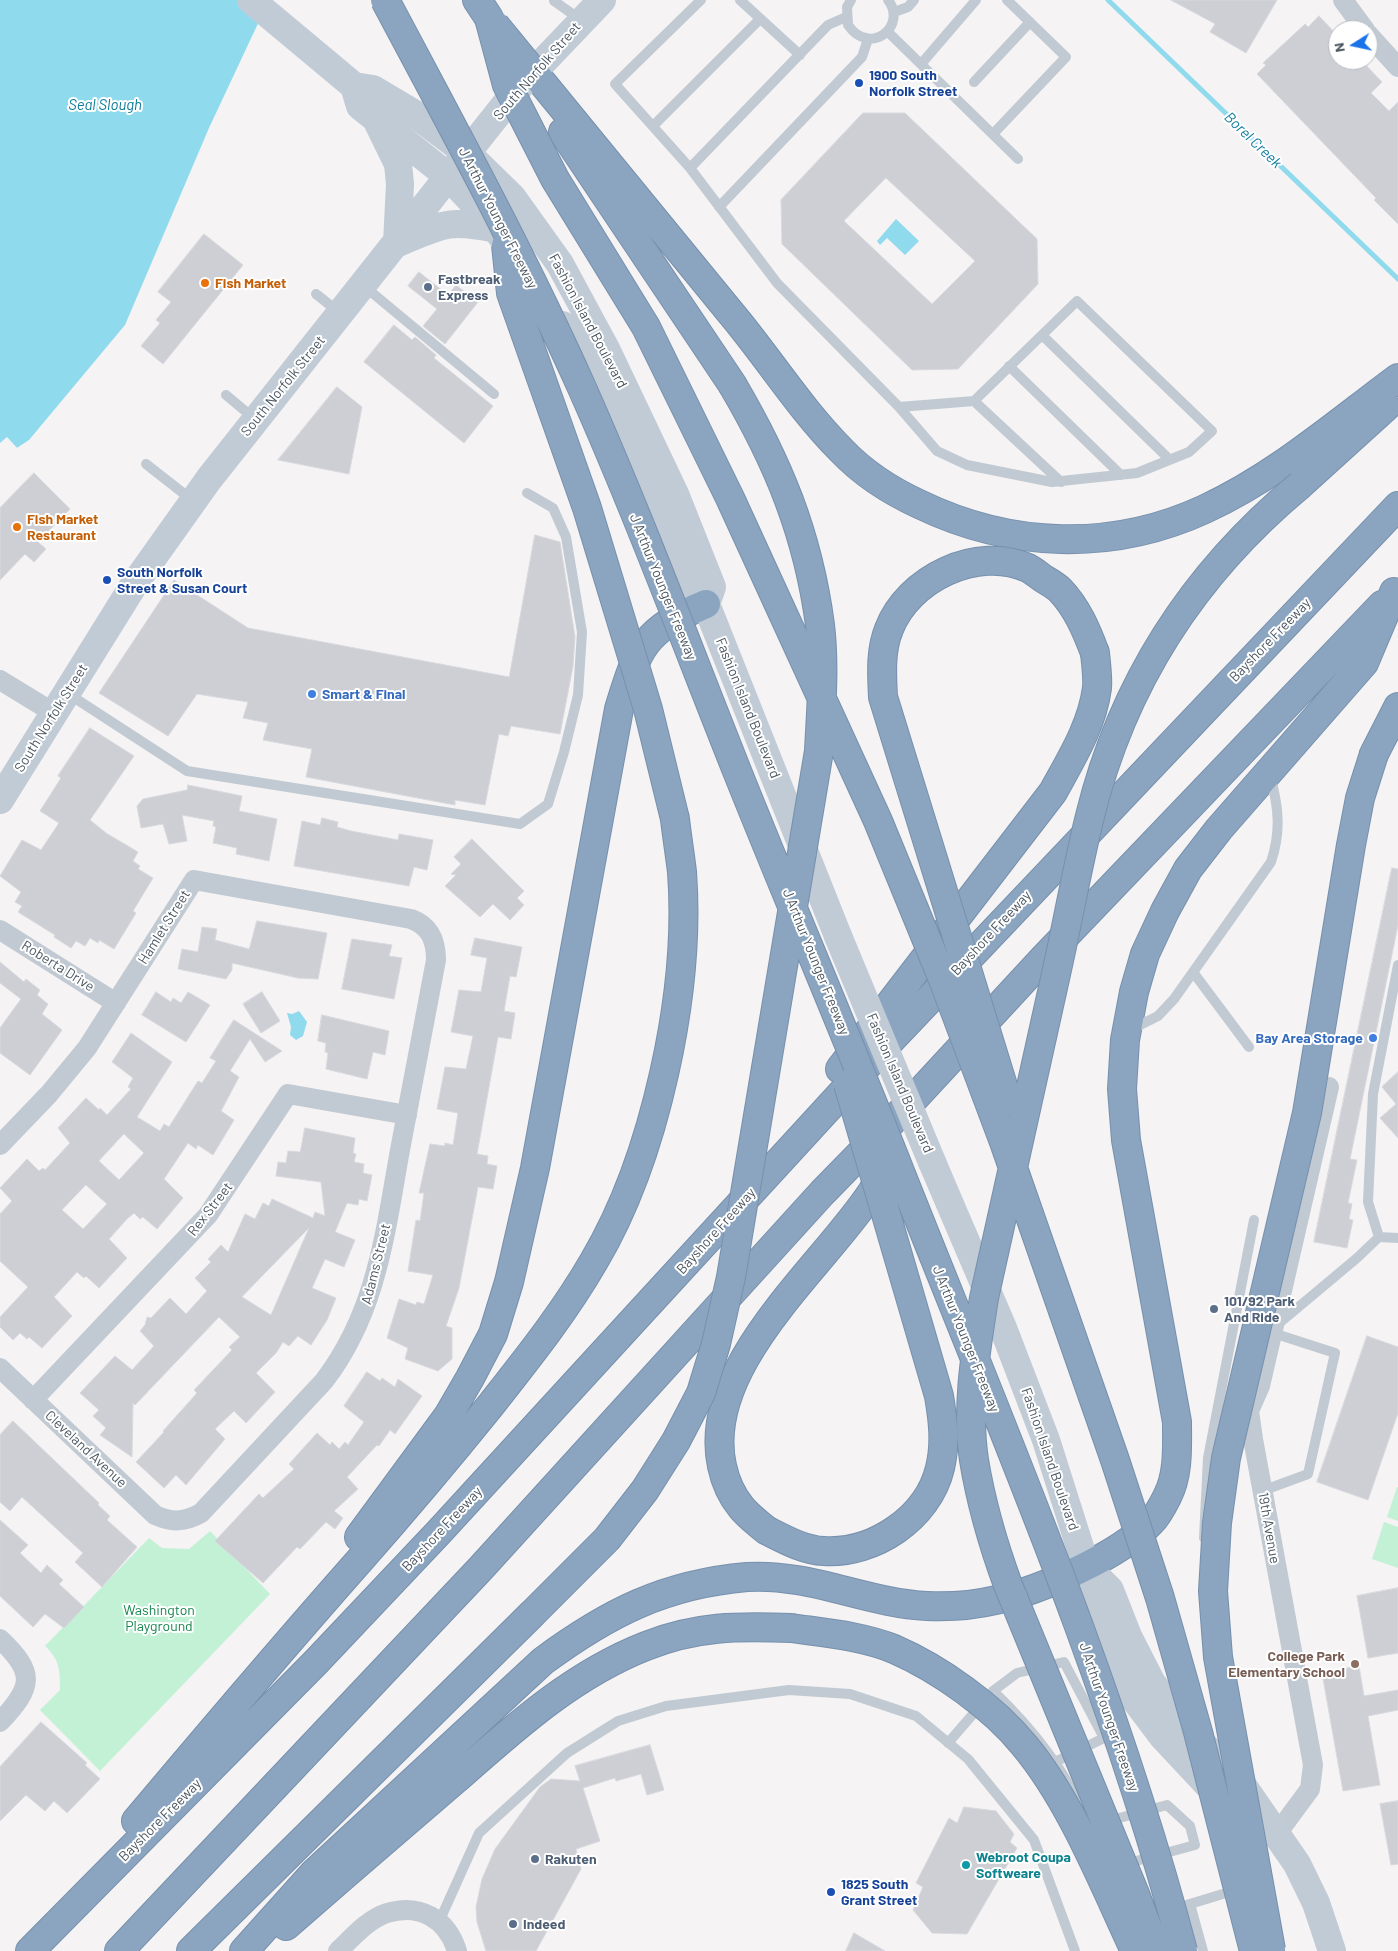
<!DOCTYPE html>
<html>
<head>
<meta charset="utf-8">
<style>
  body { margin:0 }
  #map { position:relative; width:1398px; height:1951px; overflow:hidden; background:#f5f3f3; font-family:Barlow,sans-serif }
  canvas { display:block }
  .north { position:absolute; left:1328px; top:20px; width:50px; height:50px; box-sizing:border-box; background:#fff; border:1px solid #b7bbc0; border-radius:50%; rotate:260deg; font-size:14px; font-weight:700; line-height:20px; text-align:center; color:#4a5661 }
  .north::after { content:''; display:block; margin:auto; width:18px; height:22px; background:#1a73e8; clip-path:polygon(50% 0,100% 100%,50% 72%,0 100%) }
</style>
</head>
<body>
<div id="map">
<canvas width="1398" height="1951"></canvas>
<div class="north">N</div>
</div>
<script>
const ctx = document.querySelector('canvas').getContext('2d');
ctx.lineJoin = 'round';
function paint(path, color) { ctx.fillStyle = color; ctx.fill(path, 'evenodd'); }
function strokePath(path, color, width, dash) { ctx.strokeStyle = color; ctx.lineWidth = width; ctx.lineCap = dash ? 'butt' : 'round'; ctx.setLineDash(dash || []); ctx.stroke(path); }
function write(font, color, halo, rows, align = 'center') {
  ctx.font = font + ' Barlow,sans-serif'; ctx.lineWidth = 4; ctx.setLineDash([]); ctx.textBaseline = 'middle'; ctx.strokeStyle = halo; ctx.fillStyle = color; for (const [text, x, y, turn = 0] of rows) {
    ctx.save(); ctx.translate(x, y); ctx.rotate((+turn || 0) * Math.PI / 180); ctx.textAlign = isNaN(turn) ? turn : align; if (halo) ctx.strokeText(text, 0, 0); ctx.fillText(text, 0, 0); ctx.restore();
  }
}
const green = new Path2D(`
  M1397,1487H1398V1521L1387,1517Z
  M1384,1522L1398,1527V1568L1372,1559Z
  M210,1531L270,1594L100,1771L40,1710L60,1690C60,1670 60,1660 45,1646L149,1538L162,1548L189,1549Z`);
const water = new Path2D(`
  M0,0H269L209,128L125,325L29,440L0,459Z
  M896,219L919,241L905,255L887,238L880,245L877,241Z
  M299,1011L307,1022L303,1036L296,1040L290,1035L291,1027L287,1013L292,1014Z`);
const pier = new Path2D(`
  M7,437L19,450L0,462V443Z`);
const stream = new Path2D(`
  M1108,0L1398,279`);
const building = new Path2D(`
  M1171,0H1277L1246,53L1210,32L1215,24Z
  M1319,16L1338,36V60H1361L1382,82L1371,93L1389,111L1398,102V224L1374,200L1376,198L1257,74L1266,65L1263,63L1305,24L1308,27Z
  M863,113H905L1037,239L1038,284L958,369L912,370L782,244L781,200ZM886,178L975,261L932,304L844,221Z
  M204,234L243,265L163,364L141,346L160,323L156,320L171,302L158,292Z
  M419,272L448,295L456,285L478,302L445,344L423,326L437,309L408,286Z
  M394,325L412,340L415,337L436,355L434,358L493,406L464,443L364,362Z
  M337,387L362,407L349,474L278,460Z
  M34,473L70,509L38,542L46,549L34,562L25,554L0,580V508Z
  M535,535L560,542L575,637L573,666L560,734L511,726L508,736L499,734L485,805L455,800V805L306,777L312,749L263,740L268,723L243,718L248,702L197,694L168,736L99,693L174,580L248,628L509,677Z
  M90,728L134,756L90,820L106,833L138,852L133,861L140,866L138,869L153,878L133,911L136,913L114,949L99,940L98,943L90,938L85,946L76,941L71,948L54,937L55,935L18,912L22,906L15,902L21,892L0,876L22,840L41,850L59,823L40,811L61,778L58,776Z
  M188,785L242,796L239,811L277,819L269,861L236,854L237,848L213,843L216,827L213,826L214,821L182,815L187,841L169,844L163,824L141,828L137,806L143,799L187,790Z
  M322,818L338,822L337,827L351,831L398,840L399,834L433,840L427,870L414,867L409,886L294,866L302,821L320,825Z
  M472,839L524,891L517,898L524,905L510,920L493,904L480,917L445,886L456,875L451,874L461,864L454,857Z
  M1392,868L1398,869V925L1350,1159L1357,1160L1348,1203L1352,1204L1349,1219L1353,1220L1347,1248L1314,1242Z
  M257,921L327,933L318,979L298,978L232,963V970L226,979L178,969L182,949L198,952L202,927L217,929L215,940L249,949Z
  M475,938L522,947L516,977L510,976L504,1011L515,1013L511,1039L498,1037L477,1154L488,1156L487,1164L497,1166L493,1189L478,1187L459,1288L446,1326L452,1328V1359L438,1371L405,1359L408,1348L387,1338L399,1299L416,1305L417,1302L424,1304L433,1275L408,1271L416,1220L420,1221L424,1193H419L430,1144L445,1146V1143L453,1145L458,1113L437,1109L445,1067L466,1069L473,1036L451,1032L459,990L481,992L487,958L471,955Z
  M352,939L392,945L389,956L402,958L394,999L342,989Z
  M0,962L24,982L26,979L40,990L37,995L48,1004L42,1014L62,1030L30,1075L0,1053V1028L21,999L0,983Z
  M156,992L171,1002L173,998L181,1003L188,992L210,1005L186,1042L142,1015Z
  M262,992L280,1021L261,1033L243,1004Z
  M322,1015L389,1031L385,1055L373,1052L367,1079L326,1069L328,1053L325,1052L326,1043L318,1041Z
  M234,1020L282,1051L265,1062L250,1039L230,1071L239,1077L221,1111L234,1120L213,1155L198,1145L196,1149L188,1143L164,1179L183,1198L157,1229L143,1217L140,1219L134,1213L127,1219L109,1239L127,1258L99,1288L86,1276L84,1278L77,1272L54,1297L72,1316L42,1348L29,1337L27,1339L20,1333L13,1340L0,1327V1317L28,1287L0,1261V1214L12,1201L0,1188L27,1159L39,1171L43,1168L45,1170L70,1143L58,1128L86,1098L99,1110L100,1108L107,1115L131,1089L128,1087L133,1078L112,1062L131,1033L172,1062L137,1117L160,1131L164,1124L169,1127L198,1081L202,1083L216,1061L210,1058ZM124,1134L144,1153L119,1180L99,1161ZM86,1185L107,1204L83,1229L62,1210Z
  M1398,1072V1138L1380,1118L1396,1104L1382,1087Z
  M305,1128L355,1138L353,1153L356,1154L354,1162L364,1164L363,1173L372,1175L367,1201L359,1199L358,1205L347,1203L335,1232L355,1240L344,1267L325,1259L312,1288L336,1298L327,1320L311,1345L298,1336L289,1346L283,1342L276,1353L256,1373L275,1392L246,1423L234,1411L215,1429L225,1439L186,1485L176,1475L164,1488L136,1462L164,1432L163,1431L197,1393L194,1390L232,1350L229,1347L240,1337L219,1317L135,1405L133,1403L132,1457L100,1435L106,1428L93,1416L99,1410L80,1393L115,1356L132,1370L154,1346L140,1331L145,1325L147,1317L151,1318L170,1298L186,1314L207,1291L195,1278L211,1262L208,1259L221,1245L228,1252L245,1214L255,1219L263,1203L269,1206L272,1199L313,1218L315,1212L325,1216L321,1182L276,1176L278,1162L286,1163L288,1151L300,1152ZM309,1228L271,1315L242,1297Z
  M1367,1336L1398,1347V1413L1368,1500L1317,1482Z
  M367,1372L380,1381L382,1378L395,1387L398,1379L422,1396L395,1434L390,1430L379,1446L377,1445L347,1477L358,1489L334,1511L343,1518L335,1529L326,1522L300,1549L297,1547L263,1583L215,1541L259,1494L263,1498L294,1469L289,1464L317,1433L330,1445L332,1442L339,1449L345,1442L348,1445L364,1422L344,1406Z
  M13,1421L99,1503L98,1505L110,1516L107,1520L137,1547L102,1587L75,1562L83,1553L22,1497L10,1511L0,1502V1435Z
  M0,1520L28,1545L20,1553L41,1573L47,1565L63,1580L59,1584L84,1607L64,1628L45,1614L33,1627L0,1596Z
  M1398,1588V1653L1368,1658L1357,1596Z
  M1359,1666L1364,1696L1398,1690V1710L1368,1716L1380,1785L1343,1791L1322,1673Z
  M41,1722L87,1763L85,1765L100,1779L67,1813L54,1801L45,1811L26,1795L0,1821V1767Z
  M650,1745L664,1790L647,1795L641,1774L616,1781L615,1778L583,1788L600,1841L576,1849L581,1869L536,1951H486L477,1922L476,1907L482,1879L495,1849L540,1787L551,1779L580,1781L575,1766Z
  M1398,1801V1864L1391,1865L1380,1804Z
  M964,1807L996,1811L1014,1834L1010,1842L1017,1848L967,1934L932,1933L913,1910L923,1887L916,1883L949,1818L957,1823Z
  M854,1933L885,1951H846Z`);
const service = new Path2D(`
  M701,0L615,84L690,168L777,283L899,407L937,451L967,465L1052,482L1137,473L1189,452L1212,431L1077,301L974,401L899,407
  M740,0L800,55
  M851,0L847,7L848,25C870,57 908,26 888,0
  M554,1L581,20
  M894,12L908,7L914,0
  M888,32L1018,159
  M921,64L976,0
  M974,82L1030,22
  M653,126L760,19
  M993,134L1066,57L1007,0
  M690,168L828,25L846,17
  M719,207L862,57L868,39
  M364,286L494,394
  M316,294L340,313
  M1042,335L1170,460
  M1009,366L1121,475
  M226,395L256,420
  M974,401L1061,482
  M146,464L192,500
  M67,693L187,771L520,824L548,804L564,752L578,695L582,632L566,537L553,508L527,493
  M1193,972L1249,1047
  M1130,1030L1158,1016L1174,999L1271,862C1281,832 1279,807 1270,776
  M1379,1237L1398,1238
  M1277,1325L1357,1258L1379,1237L1368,1202L1373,1094L1398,965
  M1262,1491L1308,1474L1335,1353L1273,1333
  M1204,1538L1208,1458L1254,1220
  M993,1691C1032,1728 1064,1768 1086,1818
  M948,1743L993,1691L1017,1673L1064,1662L1104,1738L1055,1762
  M1090,1826L1167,1805L1190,1826L1195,1845L1125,1864
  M1190,1904L1203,1951
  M1144,1918L1226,1893L1234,1884
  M439,1922L479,1833L567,1753L618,1721L666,1706L789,1690L850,1694L916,1716L968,1759L1034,1840L1075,1951`);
const minor = new Path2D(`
  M1343,0L1365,30
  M1368,34L1398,67
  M0,680L54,713
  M0,930L116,1003
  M0,1145L49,1094L87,1048L194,880L411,919C430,926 436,940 436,960C424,1023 412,1087 400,1150C385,1233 377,1312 324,1381L201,1513C185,1522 172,1523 155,1515L0,1368
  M33,1400L208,1215L288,1094L407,1115
  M0,1639C36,1673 33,1687 0,1722
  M1276,1835L1310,1789L1313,1765L1253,1439L1249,1411L1260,1386L1329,1087
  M338,1951C352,1938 368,1919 387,1913C420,1903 447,1919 457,1951`);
const secondary = new Path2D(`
  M251,0L354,86L373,89L415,114L468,154L512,197L560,264L607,351L675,494L712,587L706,604
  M354,86L360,106L449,177L490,221L504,240
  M378,123L398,164L400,184L397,243
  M398,243C443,224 448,219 496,229
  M562,325L586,362L654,506L691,594L706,604L838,936
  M0,800L135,583L209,479L519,87L602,0
  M932,1162L1003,1328L1046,1440L1086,1566L1088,1599L1106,1646L1130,1693L1163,1737L1221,1799L1276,1835
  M1086,1566L1110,1590L1128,1636L1152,1683L1185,1727L1239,1780L1297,1864L1316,1903L1332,1951`);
const motorway = new Path2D(`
  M477,0L489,18
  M536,75C601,154 665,233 730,312C768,357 800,409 842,451C864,474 891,491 919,504C1010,548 1112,552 1205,509C1275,477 1336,424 1398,378
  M563,132L732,384
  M1300,485L1386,407
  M1374,754L1398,707
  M840,1069L1053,792C1071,759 1092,726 1097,688C1098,677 1096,664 1095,653
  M766,1530C758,1523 748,1516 741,1507C732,1496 725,1480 722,1466C700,1366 822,1268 872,1192C877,1184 880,1173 884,1164
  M359,1537L448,1416L470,1378L493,1334L509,1282L535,1168L619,709C638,647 644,630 706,604
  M136,1821C210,1733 284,1646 360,1560C405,1509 448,1458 490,1406C527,1359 564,1313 594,1261C655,1158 691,992 682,872C680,855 677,837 675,819
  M286,1926C342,1877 399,1828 455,1780C514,1728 572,1675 646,1646C696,1626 738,1626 791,1628
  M30,1951L316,1662L439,1532L887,1044L1398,506
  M119,1951L481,1568L822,1193L908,1105L1043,959L1382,605
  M191,1951L531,1615
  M244,1951L314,1873L543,1661C608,1613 665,1584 747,1577C810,1573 866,1603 927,1606C949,1607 975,1605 996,1600C1041,1590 1119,1556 1151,1522C1157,1516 1163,1505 1167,1497C1179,1474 1177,1446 1177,1422L1126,1140L1122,1089L1125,1040L1134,992L1145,954L1165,911L1188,869L1219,829L1364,663L1394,592`);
const secondaryBridge = new Path2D(`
  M838,936L932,1162`);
const motorwayBridge = new Path2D(`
  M385,0C453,128 523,256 582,388C638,514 686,643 737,771C791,906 848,1039 901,1174C1002,1429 1113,1685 1183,1951
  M489,18L507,85L555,179L646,327L730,498L878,821L944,982L1004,1142L1115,1460L1160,1598L1198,1732L1254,1951
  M495,25L536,75
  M506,245L511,293L587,508L648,709L675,819
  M1008,1102L883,697C882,675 880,651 889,629C908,579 977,545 1028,568C1034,571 1039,576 1044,579C1049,582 1056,586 1060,590C1077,608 1086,629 1095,653
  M766,1530C784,1539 803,1550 824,1551C874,1554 928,1518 940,1468C946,1443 943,1420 939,1396L848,1084
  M531,1615L607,1539L645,1490L676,1441L701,1393L716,1344L731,1277L819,751C821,709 825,667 820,625C808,534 778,462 732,384
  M791,1628C826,1633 862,1636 894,1649C940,1669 993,1707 1024,1745C1071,1801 1104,1885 1135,1951
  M1271,1950L1218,1657L1213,1591L1217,1523L1226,1458L1307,1113L1351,845L1360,798L1374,754
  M1156,1951L1135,1894L1008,1585C993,1544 981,1503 974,1460C966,1407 976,1350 984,1298C1008,1190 1032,1082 1056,974C1068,921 1077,868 1090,816C1123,681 1194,573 1300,485`);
const markers = [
  [859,83,5,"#1a4fb4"],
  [205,283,5,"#e8710a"],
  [428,287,5,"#5c6f8a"],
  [17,527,5,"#e8710a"],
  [107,580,5,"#1a4fb4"],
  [312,694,5,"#3f7fe0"],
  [1373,1038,5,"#3f7fe0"],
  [1214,1309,5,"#5c6f8a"],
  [1355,1664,5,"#8d6e63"],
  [535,1859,5,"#5c6f8a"],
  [966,1865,5,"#0f9aa8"],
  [831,1892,5,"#1a4fb4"],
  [513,1924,5,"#5c6f8a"]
];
const streetNames = [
  ["South Norfolk Street",537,71,-49],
  ["J Arthur Younger Freeway",498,218,63],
  ["Fashion Island Boulevard",588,321,62],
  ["South Norfolk Street",283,386,-51],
  ["J Arthur Younger Freeway",663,587,68],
  ["Bayshore Freeway",1270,640,-46],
  ["Fashion Island Boulevard",748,708,68],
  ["South Norfolk Street",51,718,-58],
  ["Hamlet Street",164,927,-58],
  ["Bayshore Freeway",991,933,-47],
  ["J Arthur Younger Freeway",816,962,68],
  ["Roberta Drive",58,966,32],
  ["Fashion Island Boulevard",900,1083,67],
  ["Rex Street",210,1209,-52],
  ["Bayshore Freeway",716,1231,-48],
  ["Adams Street",376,1264,-76],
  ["J Arthur Younger Freeway",966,1339,68],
  ["Cleveland Avenue",86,1449,43],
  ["Fashion Island Boulevard",1050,1459,71],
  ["19th Avenue",1269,1528,80],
  ["Bayshore Freeway",442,1529,-47],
  ["J Arthur Younger Freeway",1109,1717,71],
  ["Bayshore Freeway",160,1820,-45]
];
const transitNames = [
  ["1900 South",869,75],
  ["Norfolk Street",869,91],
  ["South Norfolk",117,572],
  ["Street & Susan Court",117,588],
  ["1825 South",841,1884],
  ["Grant Street",841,1900]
];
const serviceNames = [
  ["Fastbreak",438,279],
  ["Express",438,295],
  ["101/92 Park",1224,1301],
  ["And Ride",1224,1317],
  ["Rakuten",545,1859],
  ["Indeed",523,1924]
];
const foodNames = [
  ["Fish Market",215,283],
  ["Fish Market",27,519],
  ["Restaurant",27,535]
];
const shopNames = [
  ["Smart & Final",322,694],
  ["Bay Area Storage",1363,1038,"right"]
];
const parkNames = [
  ["Washington",159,1610],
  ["Playground",159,1626]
];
const educationNames = [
  ["College Park",1345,1656],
  ["Elementary School",1345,1672]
];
const cultureNames = [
  ["Webroot Coupa",976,1857],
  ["Softweare",976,1873]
];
const waterNames = [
  ["Seal Slough",105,105],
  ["Borel Creek",1253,140,44]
];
paint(green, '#c3f1d5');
paint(water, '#90daee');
paint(pier, '#f5f3f3');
strokePath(stream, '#90daee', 5);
paint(building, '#cdcfd5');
strokePath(building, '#d7d9de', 1);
strokePath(motorway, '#7690ad', 30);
strokePath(service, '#c1cad2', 10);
strokePath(minor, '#c1cad2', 20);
strokePath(secondary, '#c1cbd6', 28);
strokePath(motorway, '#8ba5c1', 28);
strokePath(motorwayBridge, '#7690ad', 30, []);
strokePath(secondaryBridge, '#c1cbd6', 28);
strokePath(motorwayBridge, '#8ba5c1', 28);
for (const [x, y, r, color] of markers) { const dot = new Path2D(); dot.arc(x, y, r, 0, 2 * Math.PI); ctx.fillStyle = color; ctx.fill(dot); strokePath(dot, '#fff', 2); }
write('14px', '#4a5661', '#fff', streetNames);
write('bold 14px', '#164399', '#fff', transitNames, 'left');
write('bold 14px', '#4e5e75', '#fff', serviceNames, 'left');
write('bold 14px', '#c56008', '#fff', foodNames, 'left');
write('bold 14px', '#366cbe', '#fff', shopNames, 'left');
write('14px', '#17864f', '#fff', parkNames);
write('bold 14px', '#785e54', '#fff', educationNames, 'right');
write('bold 14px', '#0d838f', '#fff', cultureNames, 'left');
write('italic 15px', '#0c7c9b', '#fff', waterNames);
</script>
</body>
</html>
